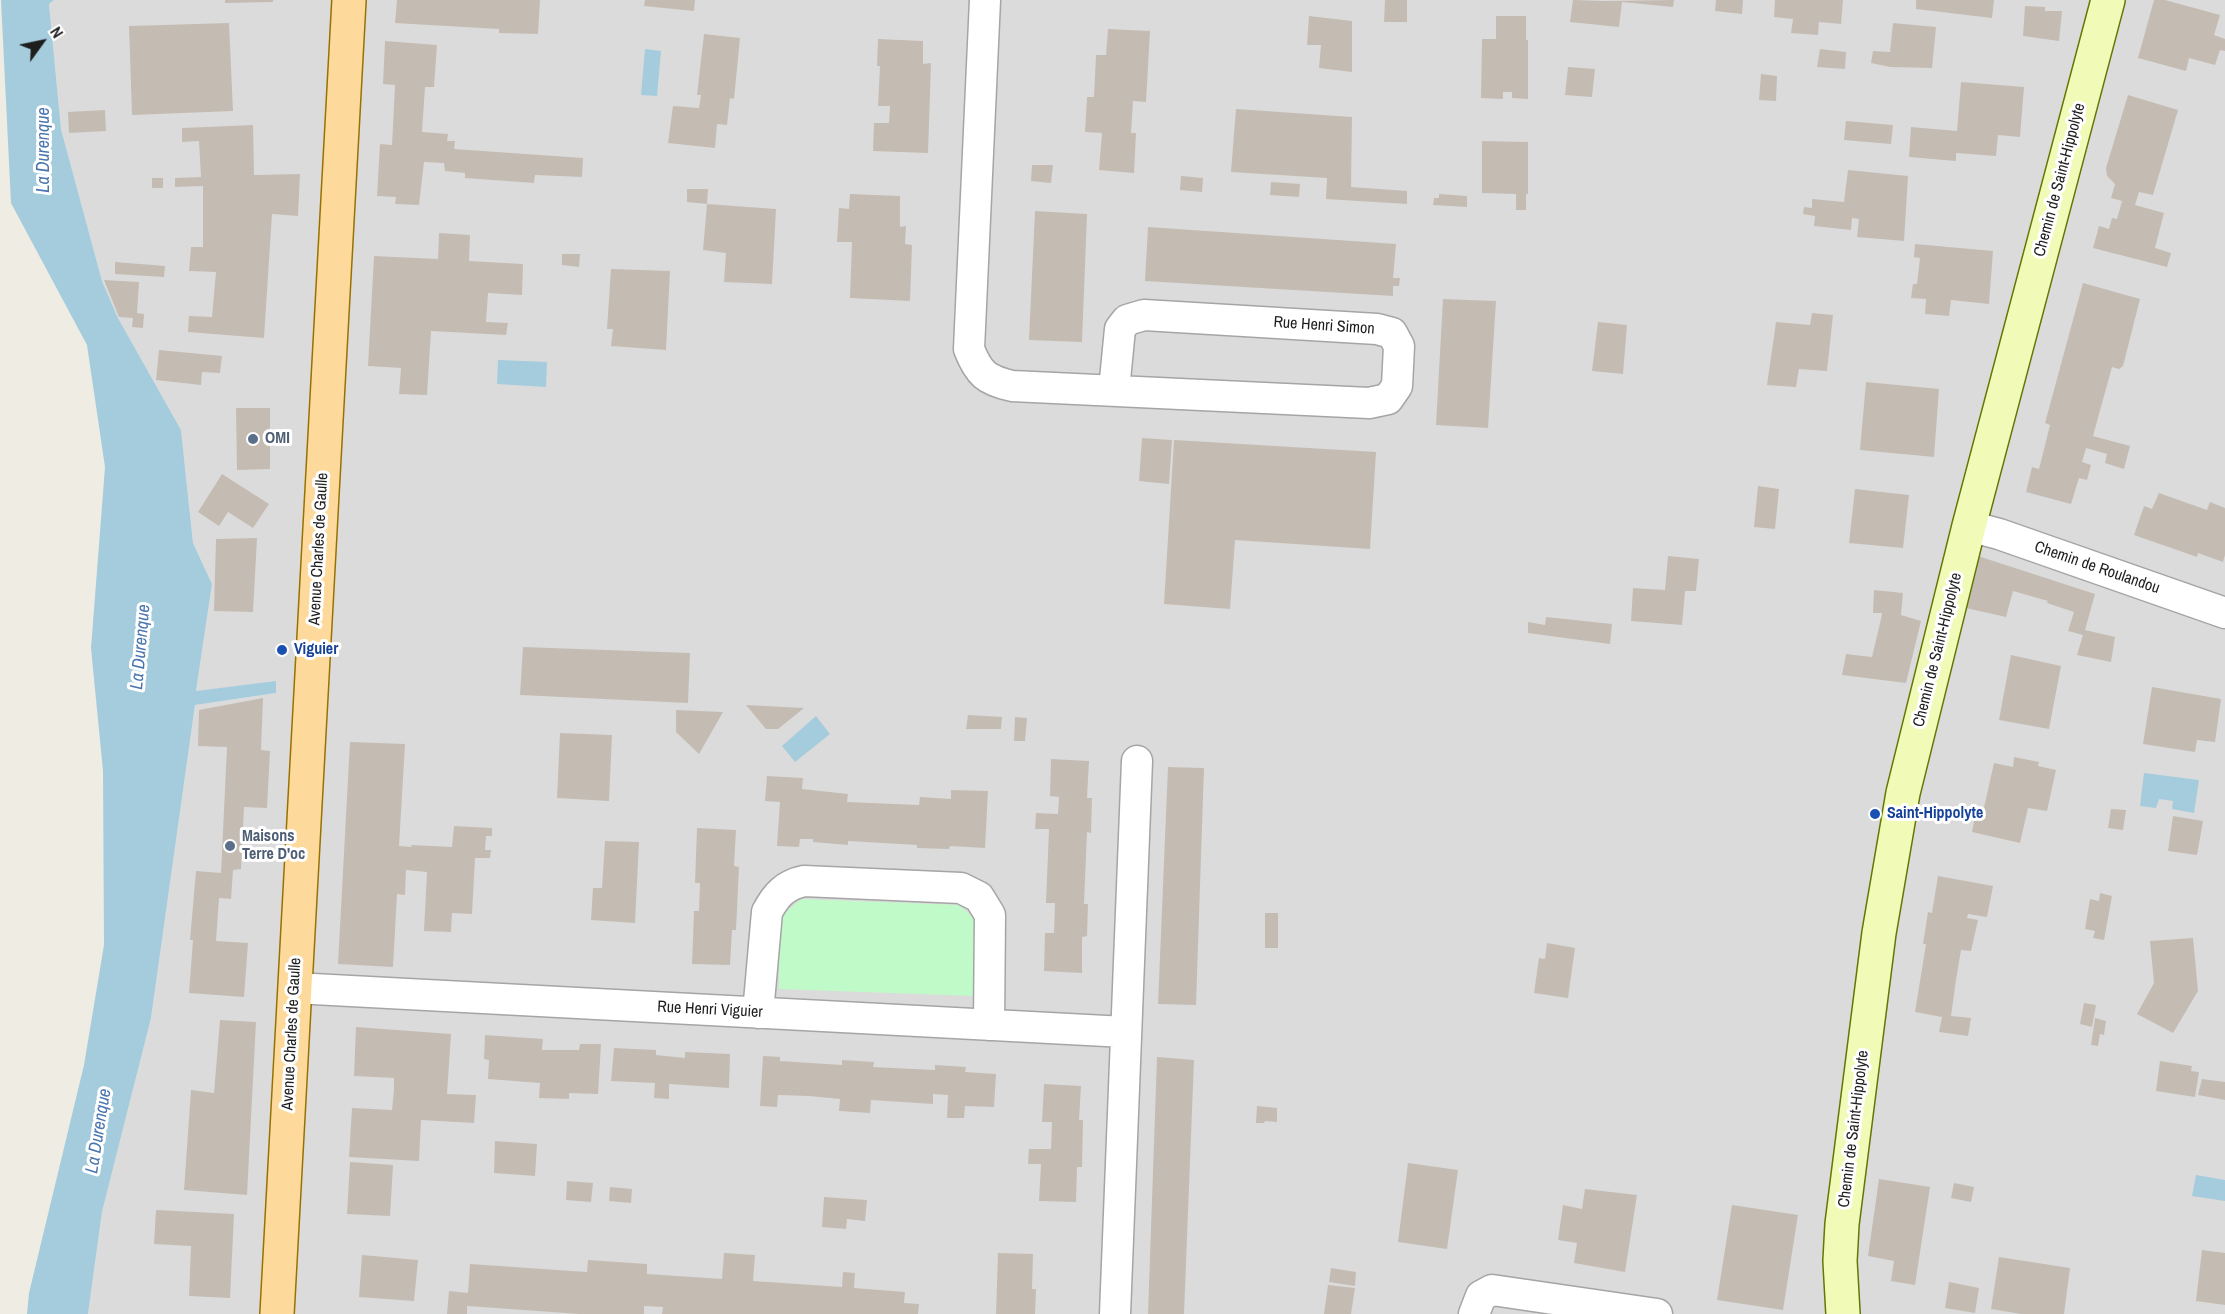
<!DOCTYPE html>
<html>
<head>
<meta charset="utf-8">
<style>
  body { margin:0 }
  #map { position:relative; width:2225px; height:1314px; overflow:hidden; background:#efece4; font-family:"Archivo Narrow",sans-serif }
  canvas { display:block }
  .north { position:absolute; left:12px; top:12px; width:60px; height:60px; -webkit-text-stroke:4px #fff; paint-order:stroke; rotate:57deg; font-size:16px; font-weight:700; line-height:24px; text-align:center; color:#1e1e1e }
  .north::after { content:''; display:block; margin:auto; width:21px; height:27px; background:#1e1e1e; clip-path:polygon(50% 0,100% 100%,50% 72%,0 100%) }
</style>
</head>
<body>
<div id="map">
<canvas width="2225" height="1314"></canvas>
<div class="north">N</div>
</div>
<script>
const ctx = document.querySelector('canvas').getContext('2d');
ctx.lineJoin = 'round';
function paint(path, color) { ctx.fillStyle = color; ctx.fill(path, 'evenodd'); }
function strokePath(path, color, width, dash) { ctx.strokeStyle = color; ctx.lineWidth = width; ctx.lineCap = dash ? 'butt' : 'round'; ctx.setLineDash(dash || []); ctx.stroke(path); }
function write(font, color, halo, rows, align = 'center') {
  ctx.font = font + ' "Archivo Narrow",sans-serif'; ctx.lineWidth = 6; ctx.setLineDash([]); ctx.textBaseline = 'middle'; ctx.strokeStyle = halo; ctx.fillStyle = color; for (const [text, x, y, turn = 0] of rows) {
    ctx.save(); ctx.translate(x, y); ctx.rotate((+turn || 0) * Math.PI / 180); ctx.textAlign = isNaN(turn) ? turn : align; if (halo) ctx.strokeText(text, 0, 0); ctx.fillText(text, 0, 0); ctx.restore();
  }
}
const residential = new Path2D(`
  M54,0H2225V1314H88L102,1212L151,1018L195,705L276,693V682L196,691L212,584L193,543L181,430L118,318L102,281L61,129L49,4Z`);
const park = new Path2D(`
  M801,899L959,905L978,922L975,996L779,989V918Z`);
const water = new Path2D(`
  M1,0H54L49,4L61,129L102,281L118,318L181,430L193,543L212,584L196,691L276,681V693L195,705L151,1018L102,1212L88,1314H27L29,1293L84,1065L104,945L103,771L91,648L105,467L87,345L11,203Z
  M645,49L661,51L657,96L641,95Z
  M498,360L547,362L546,387L497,384Z
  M816,716L830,734L795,762L782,746Z
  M2144,773L2199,780L2194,813L2172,809L2173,801L2159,799L2156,808L2140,806Z
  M2196,1175L2225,1180V1201L2192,1196Z`);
const building = new Path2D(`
  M225,0H273V2L225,3Z
  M397,0H540L538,34L499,33V29L395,23Z
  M645,0H695L694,11L644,6Z
  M1385,0H1407V22H1384Z
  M1573,0L1605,1L1674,0L1673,7L1622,2L1619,27L1570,22Z
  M1716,0H1743L1742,14L1715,11Z
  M1775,0H1843L1841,24L1819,22L1818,35L1791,33L1793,19L1774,17Z
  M1916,0H1994L1992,18L1916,9Z
  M2154,0H2165L2220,15L2214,35L2225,39V51L2220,50L2215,65L2189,58L2186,71L2138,58Z
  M2025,6L2045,7V11H2062L2059,41L2023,36Z
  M1309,16L1352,21V72L1319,68L1321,45H1307Z
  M1496,16H1526V40H1528V99L1512,98V92H1503V99L1481,98L1482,39H1496Z
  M229,23L233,111L132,115L129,26Z
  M1893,23L1936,27L1932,68L1890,67L1871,63L1873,51L1890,52Z
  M1108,29L1150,31L1146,102L1133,101L1131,133H1136L1134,173L1099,170L1102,133L1085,132L1087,97H1094L1096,55H1106Z
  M704,34L740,38L734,99L730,98L727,125L717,124L715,148L668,143L673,106L699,108L701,95H697Z
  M878,39L923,41V64L931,63L928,153L873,151L874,123H889L890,106H878L880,66H877Z
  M385,41L437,45L434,87H425L422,132L448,134L447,141H455L454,149L583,158L582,177L535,175L534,183L465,178V173L445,171L444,163L424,162L419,205L395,204L396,197L377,196L380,144L392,145L395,85L383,84Z
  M1820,49L1846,52L1845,69L1817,67Z
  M1568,67L1595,69L1592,97L1565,95Z
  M1761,74L1777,76L1776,101L1759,100Z
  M1961,82L2024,87L2020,137L1998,135L1996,156L1956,153V161L1909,157L1911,127L1957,131Z
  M2128,95L2178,110L2153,195L2139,192L2135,205L2164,213L2155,248L2171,253L2167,267L2093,248L2099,226L2109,229L2112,218L2117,219L2122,201L2111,198L2115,184L2107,176L2106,168Z
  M1236,109L1352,117L1351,187L1407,191V204L1326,199L1327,178L1231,172Z
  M105,110L106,131L69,133L68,112Z
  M1846,121L1893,125L1891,144L1844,140Z
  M253,125L254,175L300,174L298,216L272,214L264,338L188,332L189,316L212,317L216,272L189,271L191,247H203V186L175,187V178L201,177L199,141L182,142V128Z
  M1482,141L1528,142V194H1526V210H1516V194L1482,193Z
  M1032,165H1053L1051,183L1031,181Z
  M1848,170L1908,176L1904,241L1857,237L1859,219L1852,218L1851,230L1814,226L1815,216L1803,214L1804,207L1812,208V199L1844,202Z
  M1181,176L1203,178L1202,192L1180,190Z
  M152,178H163V188H152Z
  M1271,182L1300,184L1299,197L1270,195Z
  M687,189H708L707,204L776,209L772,284L724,282L726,253L703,250L707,204L687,202Z
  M850,194L900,196V227L906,226L905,244L912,245L910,301L850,298L852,242H837L839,208L849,209Z
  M1439,194L1467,196V207L1433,205L1434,198H1439Z
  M1035,211L1087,214L1082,342L1029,340Z
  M1148,227L1396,244L1393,278H1400L1399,286H1393V296L1145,281Z
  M439,233L470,235L469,261L523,264L522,295L488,293L486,322L508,323L506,335L431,331L427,395L399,394L401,368L368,366L374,256L438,259Z
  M1915,244L1993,251L1989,304L1951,300L1949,316L1925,314L1926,299L1911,298L1913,284H1917L1920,258L1914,257Z
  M562,254H580L579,267L562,265Z
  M115,262L165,266L164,277L115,274Z
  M611,269L670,271L666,350L611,346L613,329H607Z
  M104,280L139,282L137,313L144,314L143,328L132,327L133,318L119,317Z
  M2083,283L2140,299L2123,366L2119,369L2112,367L2093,436L2130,446L2124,469L2105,463L2107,454L2086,448L2082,462L2091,465L2087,480L2079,478L2071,504L2026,492L2032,467L2039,469L2050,425L2045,423Z
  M1443,299L1496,301L1488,428L1436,425Z
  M1812,313L1833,315L1827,371L1799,369L1796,387L1767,385L1776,322L1810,325Z
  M1598,322L1627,325L1623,374L1592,371Z
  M159,350L222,356L220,373L202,372L201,385L156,380Z
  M1866,382L1939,389L1934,457L1860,450Z
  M236,408H270V469L237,470Z
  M1142,438L1172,440L1169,484L1139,481Z
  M1174,440L1376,452L1370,549L1235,540L1230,609L1164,604Z
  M222,474L269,504L253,528L228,512L219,526L198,512Z
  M1758,486L1779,489L1775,529L1754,527Z
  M1855,489L1909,495L1903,548L1849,543Z
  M2159,493L2207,510L2210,502L2225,508V555L2223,562L2198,553L2197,557L2134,535L2144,506L2152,509Z
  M257,538L253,612L214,611L216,539Z
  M1668,556L1699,559L1696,591H1685L1682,625L1631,621L1633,588L1665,590Z
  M1978,556L2095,594L2085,630L2115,637L2111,662L2077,655L2083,635L2068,631L2074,612L2047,603L2048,601L2013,591L2006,617L1966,608Z
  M1874,590L1903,593L1901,615L1921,621L1906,683L1842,675L1846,654L1872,657L1881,619L1882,613H1873Z
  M1546,617L1612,624L1610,644L1528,633V622L1545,625Z
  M523,647L690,653L688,703L520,695Z
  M2011,655L2061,666L2049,729L1999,720Z
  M2152,687L2221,699L2215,742L2197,740L2195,752L2143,744Z
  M263,698L261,750L270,751L267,808L244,807L241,869L233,870L231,899L219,898L216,941L248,943L244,997L189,993L193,940H190L196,871L221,873L227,747L198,746L199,710Z
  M746,705L804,708L778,729H766Z
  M676,710L723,712L699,754L676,732Z
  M968,715L1002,717L1001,729H966Z
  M1015,717L1027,718L1025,741H1014Z
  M560,733L612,735L609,801L557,798Z
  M350,742L405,744L399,846L412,847L411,845L452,847L454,826L492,828V836H486L485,850H491L490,858H475L472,914L452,913L451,932L424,931L427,872L406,870L405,895L397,894L393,967L338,964Z
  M2014,757L2039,762L2038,766L2056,770L2047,811L2028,808L2020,843L1972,832L1976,811L1983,812L1994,763L2013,767Z
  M1051,759L1089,761L1087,798H1092L1091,833L1087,832L1084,904H1088L1087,936L1082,937V973L1044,971L1045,933H1054L1055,903H1046L1049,829H1035L1036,813L1058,814L1059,797L1050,796Z
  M1168,767L1204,768L1196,1005L1158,1004Z
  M767,776L803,778L802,789L848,794L847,802L919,805L920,797L951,799V790L988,791L985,848L950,846L949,849L917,848V845L848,841V845L813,842V839H800L799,847L777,846L780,802L765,801Z
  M2111,809L2126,810L2123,830L2108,828Z
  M2173,816L2203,821L2197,855L2168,851Z
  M697,828L736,830L734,866L739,867L736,930H732L730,965L692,964L694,911H699L700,883H695Z
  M605,841L639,842L635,923L591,920L593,888H602Z
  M1938,876L1993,886L1987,917L1968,914L1967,918L1978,920L1971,951L1961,950L1956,980L1951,1016L1971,1018L1968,1036L1939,1032L1942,1017L1915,1012L1926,944H1923L1928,912L1932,913Z
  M2100,893L2112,896L2104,940L2093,938L2095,931L2085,929L2090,899L2099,901Z
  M1265,913H1278V948H1265Z
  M2193,938L2198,991L2173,1033L2137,1014L2154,983L2150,941Z
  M1547,943L1575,948L1568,998L1534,993L1539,958L1545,959Z
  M2084,1003L2096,1005L2092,1027L2080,1024Z
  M2095,1018L2106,1021L2104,1035L2100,1034L2098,1046L2091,1045Z
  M220,1020L256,1022L247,1195L184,1190L191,1090L214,1093Z
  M356,1027L451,1034L447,1094L476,1095L474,1123L421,1120L419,1161L349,1157L352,1108L392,1110L394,1090V1078L354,1076Z
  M485,1035L543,1039L542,1050H579L580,1044H601L598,1094L569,1093V1099L539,1098L540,1083L488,1079L489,1060L484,1059Z
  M614,1048L656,1050V1055L685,1058V1052L730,1054L729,1088L669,1084V1099L654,1098L655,1083L611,1081Z
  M763,1056L780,1057V1061L842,1065V1060L874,1062L873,1067L935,1070V1065L966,1067L965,1072L996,1074L994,1107L965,1106L964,1118H947L948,1095L933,1094V1104L871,1100L870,1113L839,1111L840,1099L809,1096L778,1095L777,1107L760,1106Z
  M1157,1057L1194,1060L1184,1314H1148Z
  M2160,1061L2192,1066L2191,1071L2199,1072L2195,1097L2156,1091Z
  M2202,1079L2225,1082V1100L2198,1095Z
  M1044,1084L1081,1086L1079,1120H1083L1082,1167H1077L1076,1202L1039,1201L1041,1164H1028L1029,1149H1051L1052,1122H1042Z
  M1257,1106L1277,1108V1122L1265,1121L1264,1123H1256Z
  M495,1141L537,1144L535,1176L494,1173Z
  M350,1162L393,1165L390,1216L347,1214Z
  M1408,1163L1458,1170L1447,1249L1398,1242Z
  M1879,1179L1930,1187L1915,1285L1891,1281L1894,1261L1868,1256Z
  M567,1181L593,1183L591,1202L566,1200Z
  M1954,1183L1974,1187L1971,1202L1951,1198Z
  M610,1187L632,1189L631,1203L609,1201Z
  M1585,1189L1637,1195L1625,1272L1574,1263L1577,1243L1558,1240L1563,1205L1582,1209Z
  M824,1197L867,1200L865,1221L847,1219L846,1229L822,1227Z
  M1732,1205L1798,1215L1783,1310L1717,1300Z
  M156,1210L234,1214L230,1298L189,1296L191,1246L154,1244Z
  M2202,1250L2225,1253V1305L2196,1301Z
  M724,1253L755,1255L753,1281L842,1287L843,1272L855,1273L854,1288L905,1292L904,1303L919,1304L918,1314H662L663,1307L644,1306V1314H580L467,1306V1314H447L449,1291L468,1293L470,1264L587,1272L588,1260L647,1264V1274L722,1279Z
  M998,1253L1033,1254L1032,1289H1036L1035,1314H996Z
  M362,1255L418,1260L414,1301L359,1297Z
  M1999,1257L2070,1268L2064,1314H2021L1991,1309Z
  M1331,1268L1356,1272L1355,1286L1329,1282Z
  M1949,1282L1979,1288L1975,1313L1945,1308Z
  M1328,1285L1355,1288L1351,1314H1324Z`);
const street = new Path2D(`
  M985,0L969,349C979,374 986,380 1012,386L1369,403L1388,399L1397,386L1399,346L1392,333L1377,329L1144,315L1127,320L1120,329L1114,390
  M1969,526L1999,534L2225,613
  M294,988L1125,1032
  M758,1013L767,912C776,895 785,885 804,881L961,888L979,897L990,915L989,1025
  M1115,1314L1137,761
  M1474,1314L1481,1296L1492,1290L1657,1314`);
const secondary = new Path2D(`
  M1843,1314L1840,1261L1842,1224L1879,933L1903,793L1969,526L2108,0`);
const primary = new Path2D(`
  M277,1314L349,0`);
const markers = [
  [253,439,6,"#5c6f8a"],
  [282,650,6,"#1a4fb4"],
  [1875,814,6,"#1a4fb4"],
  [230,846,6,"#5c6f8a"]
];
const streetNames = [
  ["Chemin de Saint-Hippolyte",2060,180,-75],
  ["Rue Henri Simon",1324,326,4],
  ["Avenue Charles de Gaulle",319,549,-87],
  ["Chemin de Roulandou",2097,568,19],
  ["Chemin de Saint-Hippolyte",1938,650,-76],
  ["Rue Henri Viguier",710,1010,3],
  ["Avenue Charles de Gaulle",292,1034,-87],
  ["Chemin de Saint-Hippolyte",1854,1129,-83]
];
const serviceNames = [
  ["OMI",265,439],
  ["Maisons",242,837],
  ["Terre D'oc",242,855]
];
const transitNames = [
  ["Viguier",294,650],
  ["Saint-Hippolyte",1887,814]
];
const waterNames = [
  ["La Durenque",44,150,-90],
  ["La Durenque",141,647,-85],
  ["La Durenque",99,1131,-81]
];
paint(residential, '#dcdbdb');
paint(park, '#c1fac9');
paint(water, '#a4ccdd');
paint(building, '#c4bcb3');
strokePath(street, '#a5a5a5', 33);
strokePath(secondary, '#627704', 36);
strokePath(primary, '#987100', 36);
strokePath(street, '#fff', 30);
strokePath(secondary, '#f2fab7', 33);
strokePath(primary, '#fdda9c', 33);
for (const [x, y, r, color] of markers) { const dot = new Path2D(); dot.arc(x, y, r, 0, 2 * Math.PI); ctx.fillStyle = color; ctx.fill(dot); strokePath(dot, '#fff', 2); }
write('16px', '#1e1e1e', '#fff', streetNames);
write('bold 16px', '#4e5e75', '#fff', serviceNames, 'left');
write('bold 16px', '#164399', '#fff', transitNames, 'left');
write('italic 18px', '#4a75af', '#fff', waterNames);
</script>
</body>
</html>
